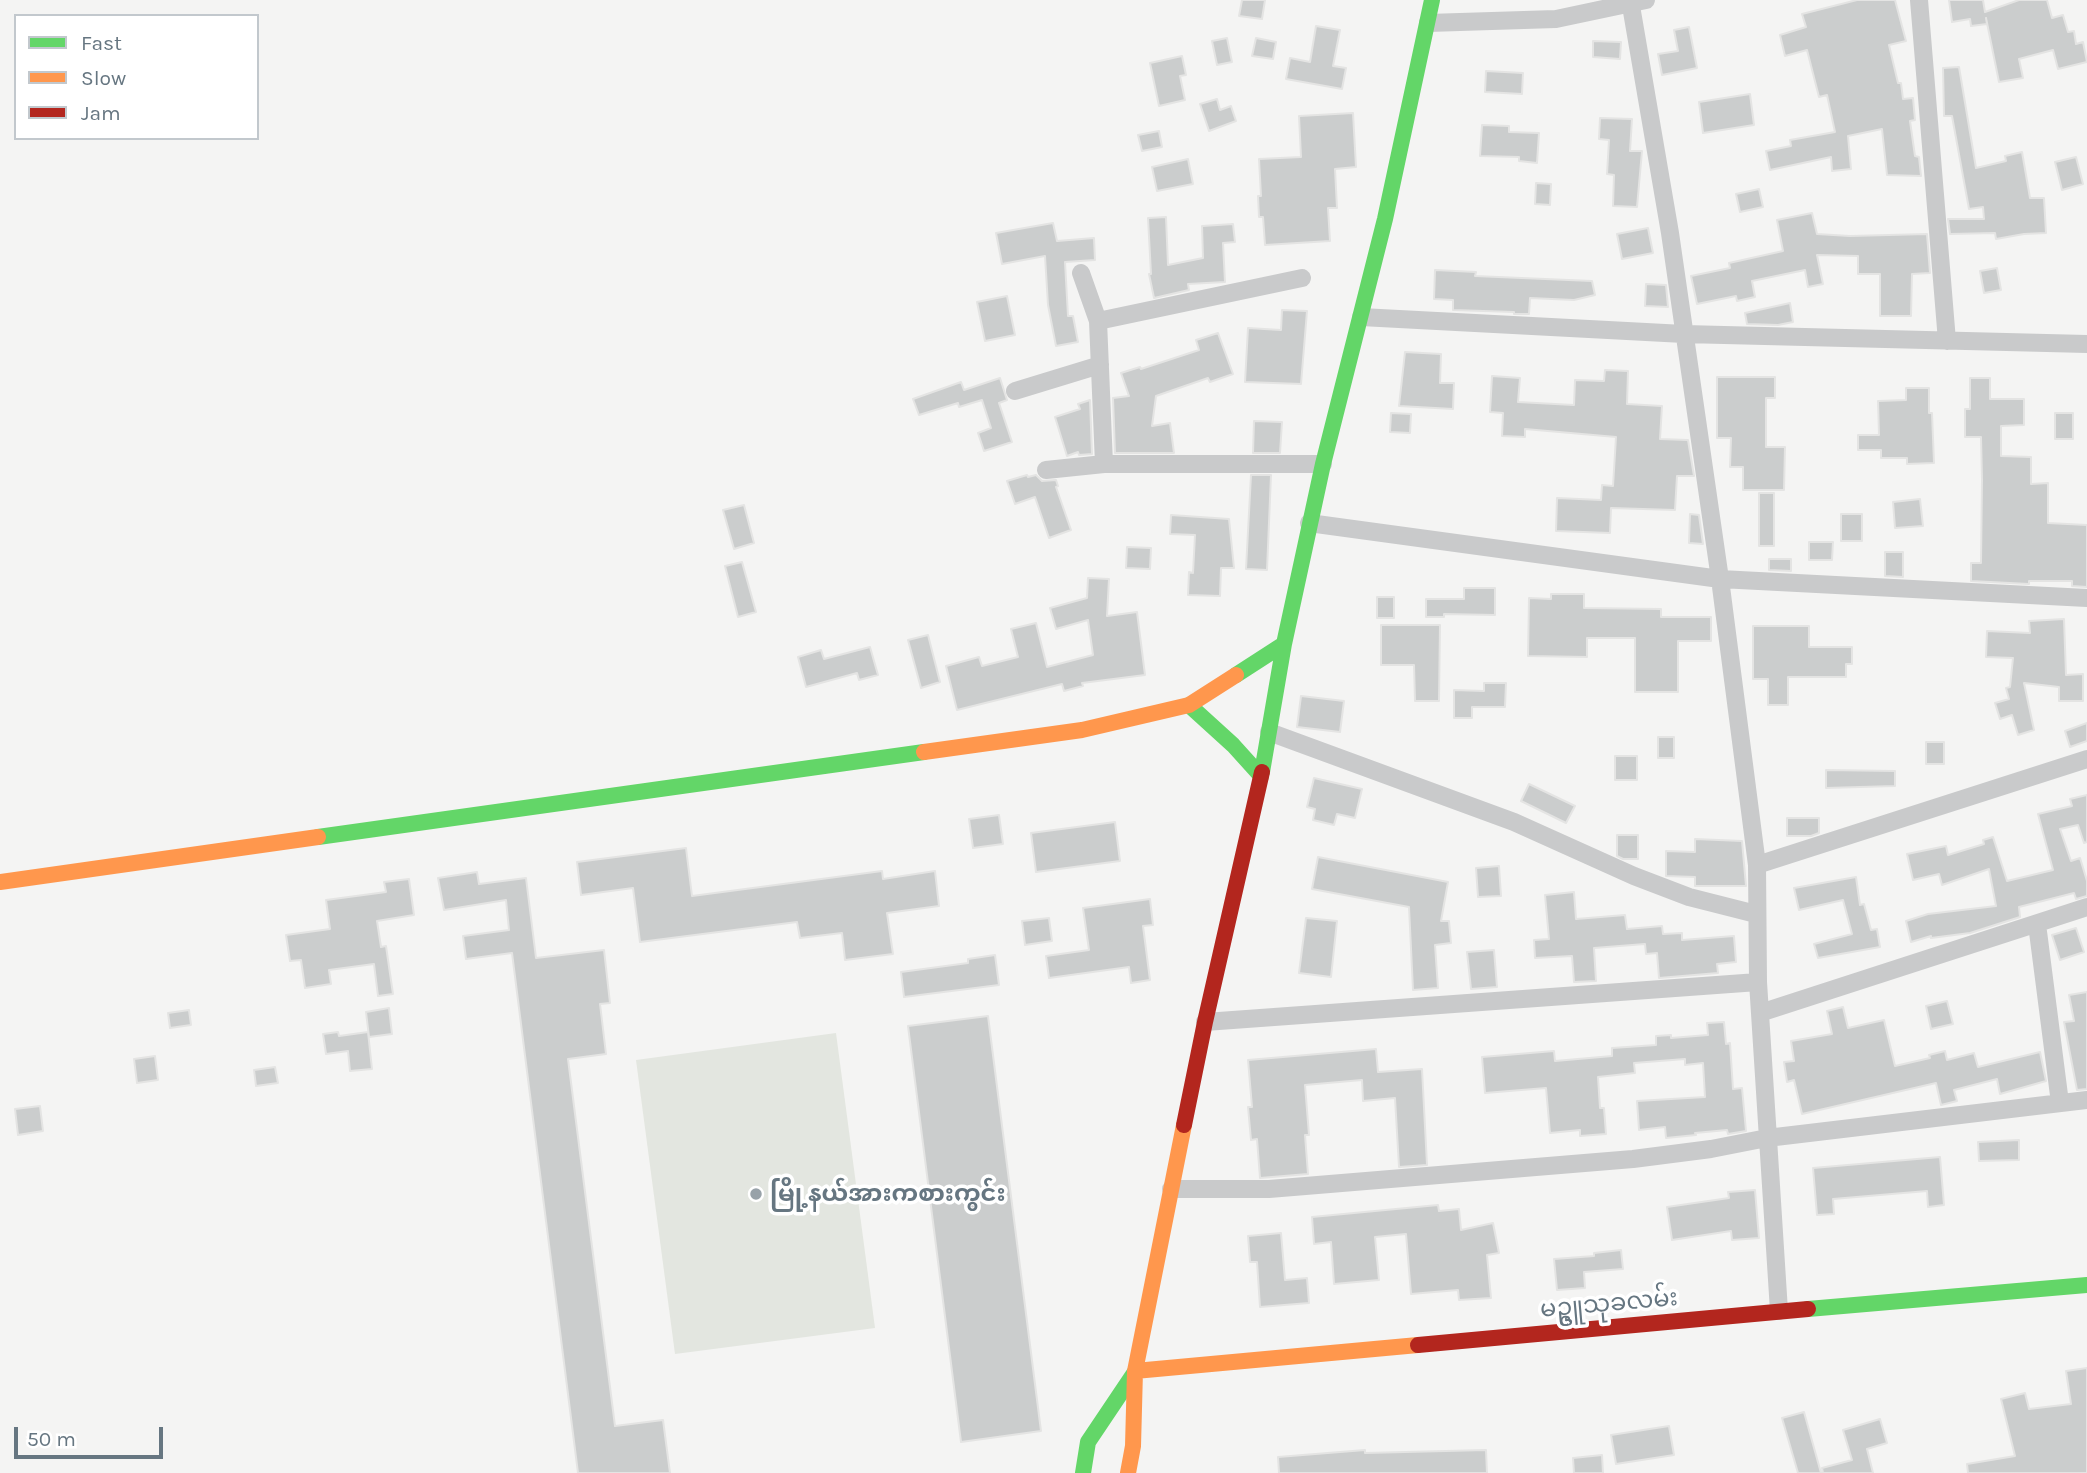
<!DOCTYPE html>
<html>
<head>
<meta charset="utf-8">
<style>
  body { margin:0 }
  #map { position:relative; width:2087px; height:1473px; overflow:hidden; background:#f4f4f3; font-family:Karla,sans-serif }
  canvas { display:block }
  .legend { position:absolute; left:14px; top:14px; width:245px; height:126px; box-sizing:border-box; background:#fff; border:2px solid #c2c8cd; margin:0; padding:9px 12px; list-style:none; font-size:21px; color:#667681 }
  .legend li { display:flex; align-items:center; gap:14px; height:35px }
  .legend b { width:35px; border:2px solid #c2c8cd }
  .scale { position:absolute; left:14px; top:1427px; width:149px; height:32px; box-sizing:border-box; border:4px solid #667681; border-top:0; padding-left:9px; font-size:21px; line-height:24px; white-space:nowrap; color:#667681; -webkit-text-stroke:5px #fff; paint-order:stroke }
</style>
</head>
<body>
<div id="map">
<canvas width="2087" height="1473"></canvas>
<ul class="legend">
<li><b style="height:9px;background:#63d668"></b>Fast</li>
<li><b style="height:9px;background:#ff974d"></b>Slow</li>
<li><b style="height:9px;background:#b3261e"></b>Jam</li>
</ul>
<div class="scale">50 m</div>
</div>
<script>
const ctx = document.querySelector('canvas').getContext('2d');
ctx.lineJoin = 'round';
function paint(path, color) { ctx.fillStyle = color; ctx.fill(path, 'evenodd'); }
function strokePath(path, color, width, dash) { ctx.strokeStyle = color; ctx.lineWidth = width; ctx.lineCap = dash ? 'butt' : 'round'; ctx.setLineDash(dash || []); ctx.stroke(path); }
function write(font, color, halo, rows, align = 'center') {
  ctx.font = font + ' Karla,"Noto Sans Myanmar",sans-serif'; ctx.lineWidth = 7; ctx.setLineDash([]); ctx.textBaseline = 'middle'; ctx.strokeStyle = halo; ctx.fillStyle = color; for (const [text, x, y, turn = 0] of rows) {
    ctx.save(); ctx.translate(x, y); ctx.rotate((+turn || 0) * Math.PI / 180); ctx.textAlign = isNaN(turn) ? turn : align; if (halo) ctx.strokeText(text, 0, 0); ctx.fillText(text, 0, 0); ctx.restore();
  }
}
const green = new Path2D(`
  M836,1033L875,1328L675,1354L636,1060Z`);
const building = new Path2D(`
  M1242,0H1265L1262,19L1239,16Z
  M1857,0H1895L1906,41L1889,45L1898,83H1901L1903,99L1913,98L1915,120L1910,121L1915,156L1919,157L1921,176L1887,175L1882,129L1848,136L1851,169L1832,171L1831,157L1770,170L1766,151L1791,146L1790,140L1835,132L1827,95L1819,97L1807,50L1785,56L1780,35L1806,27L1802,14Z
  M1949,0H1983L1985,12L2019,0H2047L2052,18L2063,15L2068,32L2074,31L2076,44L2083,42L2087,62L2058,69L2053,50L2019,59L2023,78L1999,82L1986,18L1987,24L1971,26L1970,19L1952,22Z
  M1316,26L1340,30L1333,66L1346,68L1342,89L1286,79L1290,58L1310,62Z
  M1689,27L1697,68L1662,75L1658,54L1678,51L1674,30Z
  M1227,38L1232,62L1217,65L1212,41Z
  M1256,38L1276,42L1273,59L1252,56Z
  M1593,41L1621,42L1620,59L1593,57Z
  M1182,56L1186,75L1180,76L1185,100L1159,106L1150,63Z
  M1959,67L1976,168L2006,161L2005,156L2022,152L2030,198H2044L2046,233L2024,234L1996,239L1995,233L1950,234L1948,219H1984L1983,207L1969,209L1952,116H1944L1943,68Z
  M1486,71L1523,73L1522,94L1485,92Z
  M1750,94L1754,125L1703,133L1699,102Z
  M1217,99L1220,110L1231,106L1236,121L1209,131L1200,104Z
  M1353,113L1356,167L1335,169L1337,208H1328L1330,241L1265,245L1263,217H1259L1258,196H1261L1259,159L1301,157L1299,116Z
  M1600,118L1632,119L1630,151H1642L1637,207L1613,206L1614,175L1607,174L1609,140L1599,139Z
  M1482,125L1509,126V132L1539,133L1537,163L1519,161V157L1480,156Z
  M1159,131L1162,147L1142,151L1138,135Z
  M2076,157L2083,184L2062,190L2055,162Z
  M1188,159L1193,184L1157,191L1152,167Z
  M1536,183L1551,184L1550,205L1535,204Z
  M1759,189L1763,207L1740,212L1736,194Z
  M1812,213L1817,234L1850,236L1927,234L1930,273L1912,274L1911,316H1880V274H1858V256L1817,255L1823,284L1808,287L1805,270L1752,281L1755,297L1737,301L1736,296L1697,304L1691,276L1730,268L1729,263L1783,251L1777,220Z
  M1166,217L1168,265L1203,258L1202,226L1233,224L1235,242L1223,243L1225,282L1188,284L1189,290L1154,298L1149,274H1151L1148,218Z
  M1053,223L1057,241L1094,238L1095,260L1065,262L1068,316H1073L1078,342L1056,346L1048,305L1045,256L1002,264L996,233Z
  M1648,228L1653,253L1622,259L1617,234Z
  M1997,268L2001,290L1984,293L1980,271Z
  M1435,270L1476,272L1475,276L1592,281L1595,295L1574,300L1530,298L1529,314H1514V312L1453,310V300L1434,299Z
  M1646,284L1666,285L1668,307L1645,306Z
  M1007,296L1015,335L985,341L977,302Z
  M1790,303L1793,322L1778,325L1747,324L1745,313Z
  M1282,310L1307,311L1301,384L1245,382L1248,328L1281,330Z
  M1218,333L1233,374L1210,382L1208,378L1156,396L1152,426L1170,423L1174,453H1115L1113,398L1129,396L1121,373L1140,367L1141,369L1199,350L1196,340Z
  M1405,352L1441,354L1440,383H1454L1453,409L1399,406Z
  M1605,370L1628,371L1627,404L1662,406L1660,439L1688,440L1694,476H1677L1675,510L1611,508L1610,533L1556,531L1557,498L1601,500L1602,485L1613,486L1616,437L1525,429V437L1502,436L1503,413L1490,412L1492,376L1520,378L1518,402L1574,405L1575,380L1604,381Z
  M1717,377H1775V398H1766V447H1785L1784,490H1743V467H1730L1731,438H1717Z
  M1000,378L1007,400L999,403L1012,442L984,451L978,433L991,428L982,400L959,407L958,403L919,415L913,399L961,382L964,390Z
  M1970,378H1990V399H2024V425L2001,426V456L2031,457V484L2048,483V523L2087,525V587L2072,586V581H2029V584L1971,581V563H1981L1982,480L1981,437H1965V409H1970Z
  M1906,388H1929V413H1932L1934,463L1907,464V458H1881V450H1858V435H1879L1878,401L1906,400Z
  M1090,400L1092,454L1079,455L1078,452L1067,456L1055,417L1080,409L1078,404Z
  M1391,413L1411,414L1410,433L1390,432Z
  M2055,413H2073V439H2055Z
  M1254,421L1282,422L1280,453H1253Z
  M1027,475L1028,477L1036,475L1042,481L1056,480L1058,486L1056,487L1071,530L1049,538L1035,497L1015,504L1007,481Z
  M1251,475H1271L1267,570L1246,569Z
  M1759,493H1774V546H1759Z
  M1920,499L1923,526L1895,528L1893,502Z
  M744,505L754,543L734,549L723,510Z
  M1690,514L1699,515L1703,544L1689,543Z
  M1841,514H1862V541H1841Z
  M1171,515L1229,519L1234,568H1221L1220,596L1188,595L1189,572L1193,573L1195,535L1170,534Z
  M1809,542H1833L1832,560H1809Z
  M1127,547L1151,548L1150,569L1126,568Z
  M1885,552H1903V577L1885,576Z
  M1769,559H1791V571L1769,570Z
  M742,562L756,612L738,617L725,566Z
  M1088,578L1109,579L1107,616L1137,612L1145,675L1082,683L1083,686L1064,691L1062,684L957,710L946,666L979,657L982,666L1018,657L1011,629L1036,623L1047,667L1093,655L1088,620L1056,629L1050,608L1087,598Z
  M1464,588H1495V615L1444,614V617H1426V599H1464Z
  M1551,594H1584V608L1661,609V617H1711V641H1678V692H1635V638H1587V657L1528,656L1529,598L1551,599Z
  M1377,597H1394V618H1377Z
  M2064,619L2066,675L2083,674V701H2059V687L2024,683L2034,730L2018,735L2012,715L2000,719L1995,703L2009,699L2006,688L2010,687L2013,658L1986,657L1987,631L2030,633L2029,621Z
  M1381,625H1440L1439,701H1415L1414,665H1381Z
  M1753,626H1809V647H1852V664H1846V677H1788V705H1768V679H1753Z
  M928,635L940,682L921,688L908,640Z
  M870,647L878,675L859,680L857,673L806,687L798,657L821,650L824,659Z
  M1484,683H1506L1505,707H1472V718H1454V690L1484,691Z
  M1301,696L1344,701L1340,732L1297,727Z
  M2087,723V741L2070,747L2065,731Z
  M1658,737H1674V758H1658Z
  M1926,742H1944V764H1926Z
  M1615,756H1637V780H1615Z
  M1826,770L1895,771V786L1826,788Z
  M1314,778L1362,789L1355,818L1337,814L1334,825L1313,820L1315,809L1307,807Z
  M1529,784L1575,806L1566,823L1521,801Z
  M2087,795V842L2084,843L2078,825L2060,829L2071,861L2080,858L2087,881V896L2076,899L2074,893L2019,907L2020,917L1970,933L1931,938V936L1911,942L1906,921L1928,914L1996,906L1989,869L1942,885L1939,874L1913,880L1907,854L1946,846L1948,855L1984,844L1983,840L1993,837L2007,881L2053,870L2038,814L2072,806L2070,799Z
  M999,815L1003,844L973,848L969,819Z
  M1787,818H1819V833L1811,836H1787Z
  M1115,822L1120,861L1036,872L1031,833Z
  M1617,835H1638V859H1623L1617,856Z
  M1695,839L1742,841L1746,886H1695V877L1666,876V851L1695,852Z
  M686,848L692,896L882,871L883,879L935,871L939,906L887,913L893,954L845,960L842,933L800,938L797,922L640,942L633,888L581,895L577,862Z
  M1318,857L1448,882L1441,921H1449L1451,943L1435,945L1438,988L1413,990L1409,907L1312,889Z
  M1499,866L1501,896L1478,897L1476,868Z
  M477,872L479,884L526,878L536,958L604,950L610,1003L600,1004L606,1054L568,1059L615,1426L663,1420L670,1473H578L512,953L466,959L463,936L509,930L506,900L444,910L438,878Z
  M1856,877L1860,905L1864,904L1871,930L1877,929L1880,947L1818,958L1814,944L1852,934L1843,900L1799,910L1794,888Z
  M409,879L414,915L377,921L381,947L386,946L393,994L378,996L374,964L329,970L331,984L305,988L301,960L290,961L286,935L330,929L326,900L386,892L384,882Z
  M1574,892L1576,919L1625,915L1627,929L1662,926L1663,934L1682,933V940L1734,936L1736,962L1717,964L1718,973L1659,978L1657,953L1646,954L1645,944L1594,948L1596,981L1574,982L1572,956L1535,958L1534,940L1549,939L1545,895Z
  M1150,899L1153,925L1143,926L1150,980L1131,983L1129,967L1049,978L1046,956L1089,950L1083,908Z
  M1049,918L1052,941L1025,945L1022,921Z
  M1306,918L1337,921L1331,977L1299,973Z
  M2076,928L2084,952L2060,960L2052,935Z
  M1494,950L1497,987L1471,989L1467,952Z
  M995,955L999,985L904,997L901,972L968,963V959Z
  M2087,992V1089L2077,1090L2064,1022L2074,1021L2069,995Z
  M1947,1001L1953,1024L1931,1029L1926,1006Z
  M1843,1007L1848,1028L1884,1020L1895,1066L1930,1058L1929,1055L1945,1051L1947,1060L1974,1053L1978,1067L2040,1052L2046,1081L2000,1094L1997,1079L1954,1090L1957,1101L1941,1105L1936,1083L1802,1114L1794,1080L1787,1082L1784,1062L1794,1061L1791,1041L1832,1034L1827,1011Z
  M389,1008L392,1034L369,1037L366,1012Z
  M189,1010L191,1025L170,1028L168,1013Z
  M988,1016L1041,1431L961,1442L908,1026Z
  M1724,1022L1726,1044L1730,1043L1733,1089L1742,1088L1746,1131L1728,1134L1727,1130L1695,1133L1696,1135L1666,1138L1665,1127L1639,1130L1637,1101L1705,1097L1703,1063L1685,1065V1059L1634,1063L1635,1073L1598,1077L1600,1108H1604L1606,1134L1580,1136V1130L1550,1133L1546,1088L1485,1093L1482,1057L1554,1051L1555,1061L1612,1056V1048L1656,1045V1036L1671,1035V1038L1708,1035L1707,1023Z
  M338,1032L339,1036L368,1032L372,1069L350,1071L348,1051L326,1054L323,1034Z
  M1376,1049L1378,1072L1422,1069L1427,1165L1399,1167L1395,1098L1363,1101L1362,1080L1305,1085L1309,1135H1305L1308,1174L1260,1178L1257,1139L1251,1140L1248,1107H1252L1248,1060Z
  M155,1056L158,1080L137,1083L134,1059Z
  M275,1067L278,1083L256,1086L254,1070Z
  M40,1106L43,1131L18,1135L15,1109Z
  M2019,1140V1160L1979,1161L1978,1142Z
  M1940,1157L1944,1205L1928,1207L1927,1191L1833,1199L1834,1214L1817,1215L1813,1168Z
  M1755,1190L1759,1238L1732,1240L1731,1231L1672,1240L1667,1207L1729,1198L1728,1192Z
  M1438,1205L1439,1211L1459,1209L1461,1230L1493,1223L1499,1253L1487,1255L1491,1298L1459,1300L1458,1290L1411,1294L1406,1234L1375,1237L1379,1280L1334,1284L1331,1242L1314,1244L1312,1217Z
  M1281,1233L1285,1280L1307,1278L1309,1303L1260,1307L1257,1262H1250L1248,1236Z
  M1621,1250L1623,1269L1584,1272L1585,1288L1557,1290L1554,1259L1594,1256V1253Z
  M2087,1368V1473H1968L1967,1464L2015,1456L2001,1399L2025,1393L2029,1409L2071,1404L2066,1371Z
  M1804,1412L1821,1473H1798L1782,1418Z
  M1880,1419L1887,1443L1867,1449L1873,1473H1823L1822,1468L1852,1460L1843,1430Z
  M1669,1426L1674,1455L1616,1464L1611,1435Z
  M1365,1450V1453L1486,1450L1487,1473H1279L1278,1457Z
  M1602,1455L1603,1473H1574L1573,1458Z`);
const street = new Path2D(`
  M1630,0L1670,233L1720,579L1757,865
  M1919,0L1947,341
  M1428,23L1556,19L1646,0
  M1081,273L1098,321L1104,464
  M1361,317L1684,334L2087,344
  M1098,321L1302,278
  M1015,391L1100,365
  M1046,470L1104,464H1323
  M1309,523L1720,579L2087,598
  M1269,732L1514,822L1634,876L1689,897L1756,914
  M2037,924L2060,1103
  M1760,1013L2087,907
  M1205,1022L1758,982
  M1171,1189H1269L1633,1159L1711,1149L1767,1138L2087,1100
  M1779,1311L1758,982L1757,865L2087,759`);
const fast = new Path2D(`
  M1236,675L1284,644L1323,464L1385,219L1432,0
  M1189,705L1233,745L1261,776
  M1262,772L1284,644
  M318,837L924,752
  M1808,1309L2087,1285
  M1083,1473L1088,1442L1135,1372`);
const slow = new Path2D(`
  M924,752L1082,730L1189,705L1236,675
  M0,882L318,837
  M1135,1371L1418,1345
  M1128,1473L1133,1446L1135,1371L1184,1125`);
const jam = new Path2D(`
  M1184,1125L1205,1022L1262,772
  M1418,1345L1808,1309`);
const markers = [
  [756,1194,7,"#98a2a9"]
];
const poiNames = [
  ["မြို့နယ်အားကစားကွင်း",770,1194]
];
const streetNames = [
  ["မဥ္ဇူသုခလမ်း",1609,1304,-5]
];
paint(green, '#e3e6e0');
paint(building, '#cbcdcd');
strokePath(building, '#e4e4e3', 2);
strokePath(street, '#c9cacb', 18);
strokePath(fast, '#63d668', 16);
strokePath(slow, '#ff974d', 16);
strokePath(jam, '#b3261e', 16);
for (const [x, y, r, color] of markers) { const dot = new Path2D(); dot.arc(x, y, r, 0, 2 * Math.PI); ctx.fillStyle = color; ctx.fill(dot); strokePath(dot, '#fff', 2.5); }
write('bold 24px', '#667681', '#fff', poiNames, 'left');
write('24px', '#667681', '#fff', streetNames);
</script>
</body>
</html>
